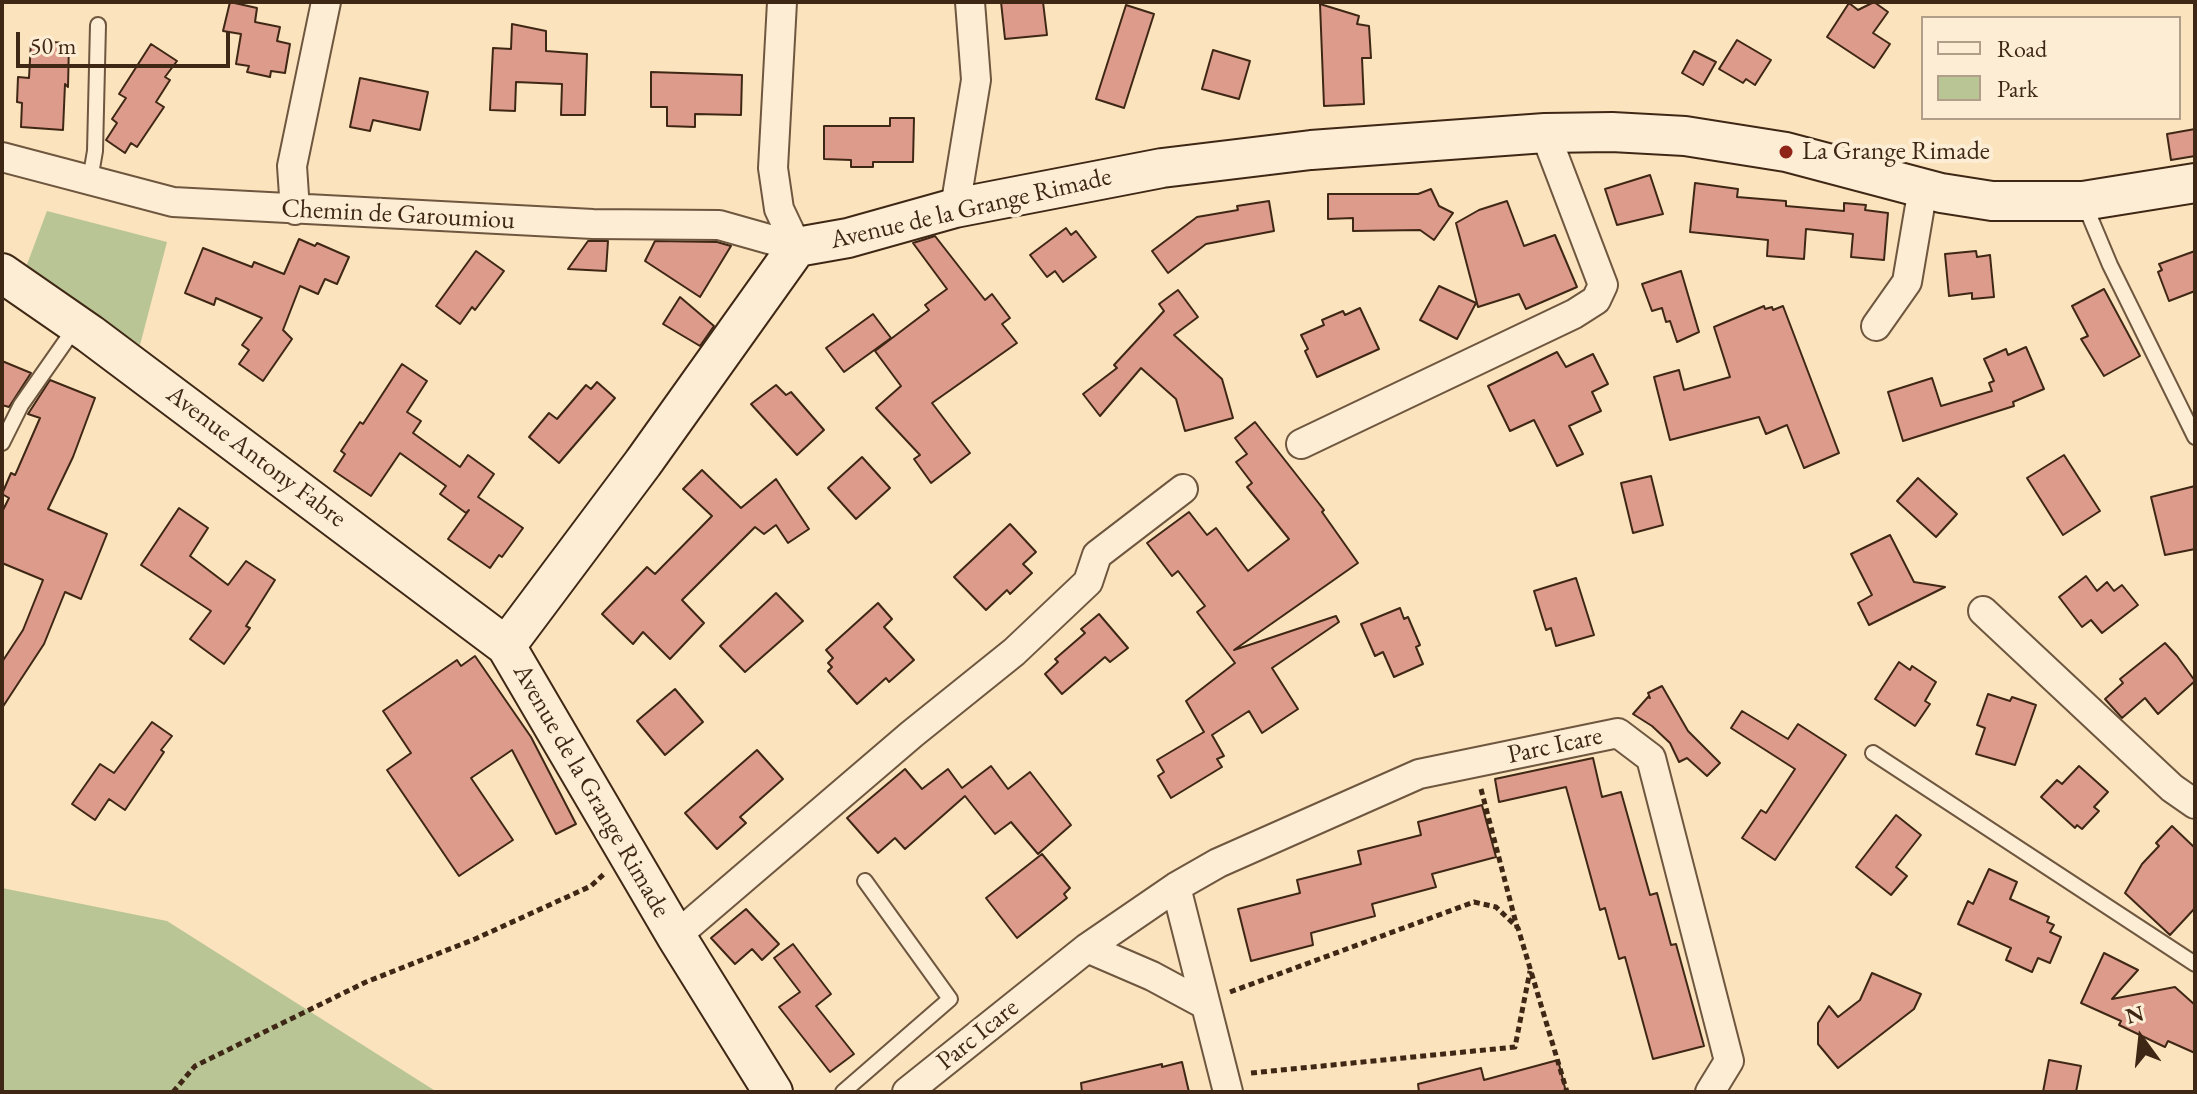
<!DOCTYPE html>
<html>
<head>
<meta charset="utf-8">
<style>
  body { margin:0 }
  #map { position:relative; width:2197px; height:1094px; overflow:hidden; background:#fbe3bd; font-family:"EB Garamond",serif }
  canvas { display:block }
  .frame { position:absolute; inset:0; border:4px solid #3f2715; pointer-events:none }
  .legend { position:absolute; left:1921px; top:16px; width:260px; height:104px; box-sizing:border-box; background:#fcedd4; border:2px solid #b09e88; margin:0; padding:10px 14px; list-style:none; font-size:24px; color:#3f2715 }
  .legend li { display:flex; align-items:center; gap:16px; height:40px }
  .legend b { width:40px; border:2px solid #b09e88 }
  .north { position:absolute; left:2101px; top:998px; width:80px; height:80px; -webkit-text-stroke:6px #fcedd4; paint-order:stroke; rotate:345deg; font-size:22px; font-weight:700; line-height:32px; text-align:center; color:#3f2715 }
  .north::after { content:''; display:block; margin:auto; width:28px; height:36px; background:#3f2715; clip-path:polygon(50% 0,100% 100%,50% 72%,0 100%) }
  .scale { position:absolute; left:16px; top:32px; width:214px; height:36px; box-sizing:border-box; border:4px solid #3f2715; border-top:0; padding-left:10px; font-size:24px; line-height:28px; white-space:nowrap; color:#3f2715; -webkit-text-stroke:6px #fcedd4; paint-order:stroke }
</style>
</head>
<body>
<div id="map">
<canvas width="2197" height="1094"></canvas>
<div class="frame"></div>
<ul class="legend">
<li><b style="height:10px;background:#fcedd4"></b>Road</li>
<li><b style="height:22px;background:#b9c595"></b>Park</li>
</ul>
<div class="north">N</div>
<div class="scale">50 m</div>
</div>
<script>
const ctx = document.querySelector('canvas').getContext('2d');
ctx.lineJoin = 'round';
function paint(path, color) { ctx.fillStyle = color; ctx.fill(path, 'evenodd'); }
function strokePath(path, color, width, dash) { ctx.strokeStyle = color; ctx.lineWidth = width; ctx.lineCap = dash ? 'butt' : 'round'; ctx.setLineDash(dash || []); ctx.stroke(path); }
function write(font, color, halo, rows, align = 'center') {
  ctx.font = font + ' "EB Garamond",serif'; ctx.lineWidth = 8; ctx.setLineDash([]); ctx.textBaseline = 'middle'; ctx.strokeStyle = halo; ctx.fillStyle = color; for (const [text, x, y, turn = 0] of rows) {
    ctx.save(); ctx.translate(x, y); ctx.rotate((+turn || 0) * Math.PI / 180); ctx.textAlign = isNaN(turn) ? turn : align; if (halo) ctx.strokeText(text, 0, 0); ctx.fillText(text, 0, 0); ctx.restore();
  }
}
const green = new Path2D(`
  M47,211L167,242L140,345L26,267Z
  M2,888L167,921L437,1092H2Z`);
const building = new Path2D(`
  M230,2L257,8L255,22L280,27L277,41L290,44L285,73L271,71L270,77L247,72L249,66L236,64L241,34L223,31Z
  M1001,2H1043L1047,35L1005,39Z
  M1874,2L1888,12L1873,33L1890,44L1874,68L1827,37L1849,3L1858,10Z
  M1320,4L1359,16L1357,24L1369,26L1371,58H1362L1364,104L1324,106Z
  M1126,5L1154,14L1124,108L1096,99Z
  M512,24L546,31V51L587,54L585,115H561L562,84L516,82L515,111L490,110L493,48L511,49Z
  M1737,40L1771,60L1755,85L1746,79L1743,83L1719,69Z
  M31,41L69,43L68,87L65,84L63,130L21,127L22,103L17,102L18,77L29,78Z
  M151,44L177,61L165,77L170,80L156,102L164,107L137,147L131,143L125,153L106,140L117,123L112,119L126,98L119,94Z
  M1213,50L1250,61L1239,99L1202,89Z
  M1694,51L1716,62L1703,85L1682,73Z
  M651,72L742,75L741,115L695,114V127L667,126V107H651Z
  M360,78L428,92L420,130L373,120L370,131L350,127Z
  M890,118H914L913,162H873V167H851V160L824,159V126H890Z
  M2195,129V156L2171,160L2167,134Z
  M1650,175L1663,214L1617,225L1605,189Z
  M1695,183L1738,189L1737,197L1786,201V206L1844,211V203L1866,205L1865,210L1888,213L1884,260L1851,257L1853,234L1806,229L1804,259L1767,256L1768,240L1690,232Z
  M1431,189L1439,206L1453,213L1434,240L1420,230L1353,231V218L1328,219V194H1418Z
  M1269,201L1274,231L1206,244L1168,273L1152,251L1197,217L1238,210L1237,206Z
  M1507,201L1524,246L1555,235L1577,287L1526,309L1519,294L1478,307L1456,223L1479,210Z
  M1066,228L1071,235L1076,231L1096,257L1063,282L1055,271L1047,277L1030,255Z
  M935,236L985,300L992,294L1010,318L1002,324L1017,343L932,403L970,453L931,483L914,459L920,455L876,408L901,386L875,351L929,310L925,305L947,289L913,243Z
  M299,239L315,246L317,243L349,257L337,284L325,279L318,294L300,286L283,330L292,339L263,381L239,364L249,350L242,345L262,318L216,298L214,305L185,293L203,248L252,267L254,262L284,274Z
  M588,241H608L606,271L568,269Z
  M655,241L717,242L731,246L700,297L645,261Z
  M476,251L504,271L475,310L472,307L460,324L436,306Z
  M1976,251L1977,257L1990,255L1994,297L1972,299V293L1949,296L1945,254Z
  M2195,251V291L2169,301L2158,272L2162,270L2159,264Z
  M1681,271L1699,332L1677,342L1670,321L1666,322L1662,308L1652,311L1642,284Z
  M1439,286L1476,303L1457,339L1420,320Z
  M2104,289L2140,356L2104,376L2081,339L2088,336L2072,306Z
  M1178,290L1198,317L1174,335L1222,379L1233,418L1185,431L1176,399L1141,368L1100,416L1083,394L1117,368L1114,365L1164,311L1159,304Z
  M680,297L714,326L700,346L663,324Z
  M1764,306L1765,309L1772,307L1773,310L1783,306L1839,453L1804,468L1787,425L1766,434L1759,417L1670,440L1654,377L1679,370L1684,390L1730,377L1714,327Z
  M1360,308L1379,349L1317,377L1305,351L1308,349L1301,335L1324,325L1322,320L1343,311L1345,315Z
  M873,314L891,338L844,372L826,348Z
  M2026,347L2044,389L2013,402L2014,406L1903,441L1888,392L1932,378L1941,406L1992,391L1989,383L1994,381L1984,359L2006,349L2008,355Z
  M1557,352L1566,367L1593,354L1608,384L1592,392L1601,411L1569,426L1583,454L1557,466L1534,420L1510,431L1488,386Z
  M2,361L31,373L9,407L2,405Z
  M402,364L427,381L407,412L421,421L413,433L460,467L468,455L494,474L478,497L523,528L502,557L499,555L490,568L448,539L469,510L466,513L440,494L446,486L400,453L371,496L334,471L345,454L341,451L360,422L363,424Z
  M50,380L95,398L73,457L48,509L107,534L81,599L65,592L44,644L2,708V662L23,630L43,580L2,563V512L9,498L2,494L11,473L15,475L16,473L40,418L28,414Z
  M597,382L615,398L559,463L529,437L549,413L557,419L586,385L591,389Z
  M776,385L786,395L791,392L824,430L797,455L751,404Z
  M1255,422L1324,510L1322,512L1358,563L1234,650L1336,616L1339,622L1272,668L1298,709L1262,733L1249,711L1212,735L1224,756L1217,759L1222,767L1171,798L1158,776L1164,772L1157,760L1204,732L1186,701L1235,663L1197,612L1205,606L1178,571L1172,576L1147,543L1189,512L1207,535L1216,528L1248,571L1289,539L1247,487L1252,483L1236,462L1247,454L1235,438Z
  M2064,455L2100,511L2063,535L2027,478Z
  M862,457L890,488L856,519L828,488Z
  M702,470L741,508L776,479L809,529L788,543L776,525L764,534L755,527L682,600L704,623L670,659L643,632L633,644L602,614L647,567L655,574L712,516L683,489Z
  M1651,476L1663,525L1633,533L1621,483Z
  M1918,478L1957,514L1936,537L1897,501Z
  M2195,486V549L2165,555L2151,497Z
  M179,508L208,528L190,556L228,585L246,561L275,580L246,626L250,628L224,664L190,639L211,611L141,565Z
  M1010,524L1036,552L1023,564L1032,573L1010,594L1007,590L986,610L954,577Z
  M1890,535L1914,582L1945,587L1869,625L1858,603L1872,595L1851,554Z
  M2086,576L2097,591L2107,582L2114,591L2122,585L2138,605L2102,633L2091,620L2082,627L2059,597Z
  M1576,578L1594,635L1556,646L1551,628L1546,630L1534,591Z
  M776,593L803,621L745,672L720,646Z
  M878,603L892,619L884,627L914,660L889,682L886,678L857,704L828,671L832,667L828,663L833,658L826,650Z
  M1400,608L1404,619L1408,617L1420,645L1416,647L1423,664L1394,677L1383,652L1375,656L1361,624Z
  M1099,614L1128,648L1110,662L1105,657L1062,694L1045,674L1058,662L1055,659L1085,633L1081,629Z
  M2165,643L2177,656L2195,681L2158,714L2145,698L2122,718L2105,699L2123,683L2120,679Z
  M475,656L531,737L576,824L556,834L512,750L471,778L513,840L459,876L387,770L411,753L383,711L457,660L461,666Z
  M1899,662L1910,670L1912,666L1936,682L1925,701L1930,704L1915,726L1875,699Z
  M1662,686L1688,731L1720,763L1707,776L1687,758L1679,762L1670,743L1652,726L1633,714L1648,697L1650,698L1648,693Z
  M675,689L703,722L665,755L637,721Z
  M1988,694L2010,701L2012,697L2036,705L2015,765L1976,754L1985,728L1977,725Z
  M1742,711L1788,739L1798,724L1846,755L1775,860L1742,838L1761,810L1766,813L1795,769L1731,728Z
  M152,722L172,736L161,750L164,752L125,810L109,799L95,820L72,804L100,764L114,773Z
  M757,750L783,779L740,817L746,823L717,849L685,813Z
  M1593,758L1602,797L1621,792L1650,895L1657,893L1671,945L1676,944L1704,1046L1653,1059L1625,957L1619,959L1605,908L1600,910L1566,787L1499,802L1495,779Z
  M991,766L1008,789L1030,772L1071,825L1038,854L1011,822L995,834L965,796L905,849L895,838L878,853L847,818L905,769L922,789L948,769L962,788Z
  M2079,766L2108,792L2094,807L2099,811L2082,829L2077,825L2075,828L2041,797L2057,780L2062,784Z
  M1482,805L1496,857L1432,874L1436,887L1372,904L1375,916L1311,933L1313,945L1251,961L1238,909L1300,893L1297,880L1361,864L1358,851L1421,835L1418,822Z
  M1896,815L1921,835L1896,867L1907,876L1891,895L1856,867Z
  M2172,826L2195,848V908L2170,935L2125,893L2142,864L2159,846L2156,843Z
  M1042,854L1070,888L1064,894L1067,898L1017,938L986,898Z
  M1989,869L2017,882L2010,899L2049,917L2047,922L2054,925L2050,932L2061,937L2050,963L2038,958L2032,972L2006,960L2011,948L1958,924L1968,901L1973,904Z
  M746,909L779,944L762,960L752,949L735,964L711,938Z
  M793,944L831,994L816,1006L854,1054L830,1072L779,1007L800,992L774,958Z
  M2104,953L2138,970L2112,999L2175,987L2195,1005V1053L2168,1041L2165,1047L2119,1025L2121,1021L2081,1003Z
  M1872,973L1921,994L1914,1009L1838,1068L1818,1044V1023L1829,1006L1838,1017L1860,1000Z
  M1558,1060L1566,1092H1419L1418,1084L1481,1068L1484,1080Z
  M2049,1060L2081,1066L2076,1092H2043Z
  M1182,1062L1189,1092H1082L1081,1083L1162,1064V1067Z`);
const path = new Path2D(`
  M1481,789L1517,927
  M1230,992L1474,902L1496,907L1518,928L1567,1092
  M1251,1073L1515,1047L1530,971
  M173,1092L195,1066L366,982L475,939L591,886L604,874`);
const lane = new Path2D(`
  M90,180L95,151L98,25
  M2084,203L2110,265L2195,437
  M2,443L21,405L77,325
  M1873,753L2195,964
  M843,1092L950,999L865,881`);
const street = new Path2D(`
  M782,2L773,168L779,209L797,247
  M2,157L173,202L593,224L719,225L797,247
  M955,208L976,80L970,2
  M295,210L292,166L326,2
  M1876,326L1907,282L1923,188
  M1301,444L1574,314L1596,300L1603,285L1545,133
  M1983,611L2172,788L2195,804
  M1176,887L1228,1092
  M676,936L912,734L1014,652L1088,582L1097,555L1183,489
  M1087,948L1152,976L1204,1004
  M907,1092L1087,948L1176,887L1218,863L1419,774L1618,733L1651,758L1729,1061L1710,1092`);
const secondary = new Path2D(`
  M2,273L90,334L506,646L676,936L773,1092
  M506,646L643,463L797,247L848,238L955,208L1162,168L1311,150L1545,133L1612,132L1685,136L1786,152L1941,193L1992,201H2083L2195,183`);
const markers = [
  [1786,152,8,"#8f2418"]
];
const poiNames = [
  ["La Grange Rimade",1802,152]
];
const streetNames = [
  ["Avenue de la Grange Rimade",971,209,-13],
  ["Chemin de Garoumiou",398,215,3],
  ["Avenue Antony Fabre",256,457,37],
  ["Parc Icare",1555,746,-12],
  ["Avenue de la Grange Rimade",591,791,60],
  ["Parc Icare",978,1035,-39]
];
paint(green, '#b9c595');
paint(building, '#dd9b8b');
strokePath(building, '#3f2715', 2);
strokePath(lane, '#6e563f', 18);
strokePath(street, '#6e563f', 32);
strokePath(secondary, '#3f2715', 42);
strokePath(path, '#3f2715', 5, [6, 4]);
strokePath(lane, '#fcedd4', 14);
strokePath(street, '#fcedd4', 28);
strokePath(secondary, '#fcedd4', 38);
for (const [x, y, r, color] of markers) { const dot = new Path2D(); dot.arc(x, y, r, 0, 2 * Math.PI); ctx.fillStyle = color; ctx.fill(dot); strokePath(dot, '#fcedd4', 3); }
write('26px', '#3f2715', '#fcedd4', poiNames, 'left');
write('26px', '#3f2715', '#fcedd4', streetNames);
</script>
</body>
</html>
